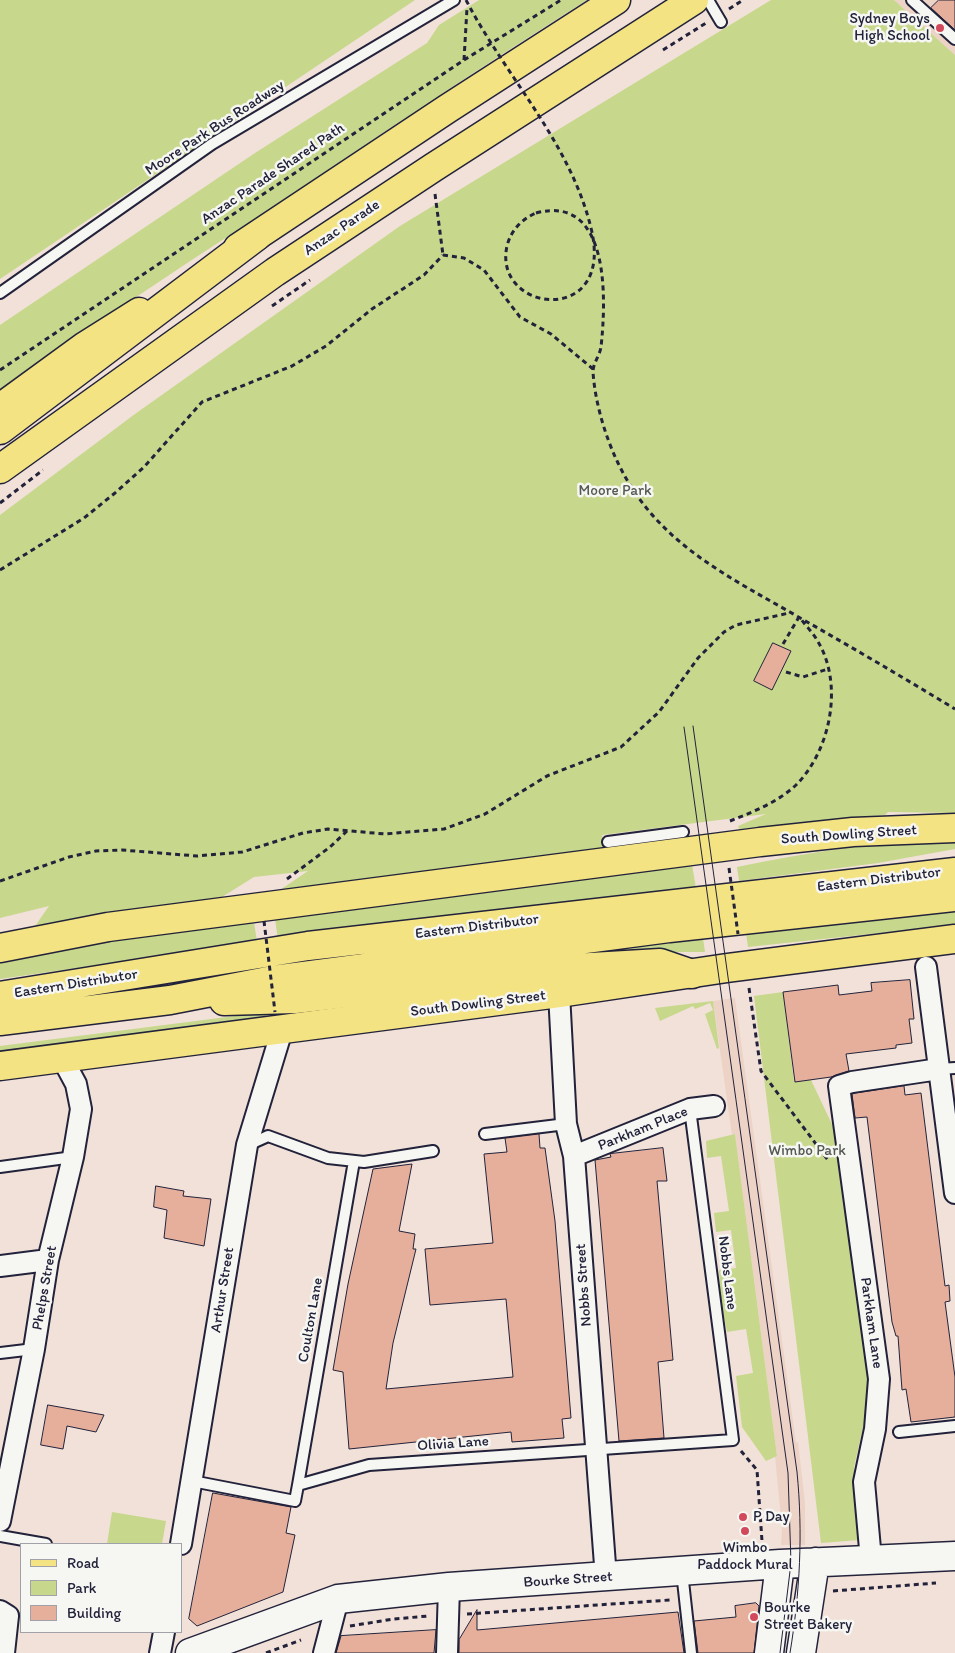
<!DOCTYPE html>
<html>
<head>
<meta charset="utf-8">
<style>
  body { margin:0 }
  #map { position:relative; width:955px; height:1653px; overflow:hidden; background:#f1e1d8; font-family:Itim,sans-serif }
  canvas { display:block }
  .legend { position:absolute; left:20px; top:1543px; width:162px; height:90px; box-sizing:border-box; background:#f6f6f2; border:1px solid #a1a1a9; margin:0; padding:6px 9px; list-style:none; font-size:15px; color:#22223b }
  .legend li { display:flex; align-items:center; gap:10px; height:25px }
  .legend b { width:25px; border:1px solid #a1a1a9 }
</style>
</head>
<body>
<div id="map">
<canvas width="955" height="1653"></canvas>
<ul class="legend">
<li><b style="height:6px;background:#f4e382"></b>Road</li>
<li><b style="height:14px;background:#c7d88c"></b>Park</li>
<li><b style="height:14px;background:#e5af9b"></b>Building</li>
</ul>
</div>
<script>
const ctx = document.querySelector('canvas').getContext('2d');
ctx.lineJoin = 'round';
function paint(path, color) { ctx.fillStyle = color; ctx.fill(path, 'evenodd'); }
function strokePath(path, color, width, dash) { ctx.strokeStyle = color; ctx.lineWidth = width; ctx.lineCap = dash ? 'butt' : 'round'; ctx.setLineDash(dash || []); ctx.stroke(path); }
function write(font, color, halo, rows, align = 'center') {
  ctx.font = font + ' Itim,sans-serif'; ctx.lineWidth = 5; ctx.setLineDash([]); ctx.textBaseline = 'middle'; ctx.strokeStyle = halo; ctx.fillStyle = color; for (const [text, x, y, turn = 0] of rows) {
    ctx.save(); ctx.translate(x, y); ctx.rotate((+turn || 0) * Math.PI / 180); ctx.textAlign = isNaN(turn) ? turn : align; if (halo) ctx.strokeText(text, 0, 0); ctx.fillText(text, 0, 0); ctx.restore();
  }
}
const built = new Path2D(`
  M894,0H955V55Z
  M735,998L796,1443L798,1442L805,1503V1545H781L782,1529L775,1456L777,1455L735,1134L732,1135L713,1001Z`);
const green = new Path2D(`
  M0,0H415L0,279Z
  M479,0H587C476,70 368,143 259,216C172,273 84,330 0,392V325L255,153L427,43L439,25Z
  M771,0H894L955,55V813L888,812L885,815L740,831L738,826L766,814L602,835L604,851L277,892L308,871L254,877L214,902L33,929L49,906L0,918V515L135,414L400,226Z
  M955,837V849L878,863L739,881L737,867C810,852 881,841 955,837Z
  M692,865L696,888L278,940L275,919Z
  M955,911V925L748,947L746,933Z
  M254,922L257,942L0,979V958L152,932Z
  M703,938L705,952H673L542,964L541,959Z
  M783,992L794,1081L811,1080L839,1139L869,1388L864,1423L854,1467L860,1540L821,1543L754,996Z
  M713,1001L719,1048L717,1049L705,1014L713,1010L710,1003L695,1009L693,1006L660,1021L655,1008Z
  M266,1012L267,1021L0,1056V1046Z
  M735,1134L777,1456L766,1461L742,1427L736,1376L753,1373L746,1329L727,1332L721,1304L719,1270L736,1268L731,1230L716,1232L714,1213L729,1211L721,1156L707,1158L706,1141Z
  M112,1512L166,1521L162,1544H107Z`);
const building = new Path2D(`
  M939,0H955V30L931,8Z
  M773,643L791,651L772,690L754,681Z
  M910,980L914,1019H909L912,1043L896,1045V1048L846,1054L849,1071L831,1077L795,1082L783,992L838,985L839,995L872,991L871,983Z
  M904,1086L905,1095L921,1093L945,1286L949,1285L950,1301L945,1302L955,1377V1417L911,1422L906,1389L902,1390L898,1336H896L892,1322L867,1117L855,1118L852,1094Z
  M539,1134L540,1148H545L555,1221L571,1418L562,1419L564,1438L512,1442L511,1432L349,1449L343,1372L333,1370L348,1284L373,1169L412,1164L399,1231L415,1234L413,1249H416L393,1343L386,1389L513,1377L506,1299L430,1305L425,1249L493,1243L484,1154L507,1152L505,1138Z
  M663,1148L667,1181H657L673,1360L658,1362L664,1438L619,1441L595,1160L611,1157L610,1154Z
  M156,1186L184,1191L183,1196L211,1199L204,1246L164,1238L167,1210L154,1207Z
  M48,1405L104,1415L96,1432L67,1426L63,1449L41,1445Z
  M213,1493L291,1507L286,1533L295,1535L283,1592L197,1626L189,1619Z
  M756,1603L759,1606L754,1653H698L694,1621L736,1617L735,1606Z
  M477,1610V1630L678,1612L684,1653H459V1640Z
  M436,1630L434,1653H336L341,1636Z`);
const path = new Path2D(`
  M729,9L743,0
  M663,50L706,23
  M464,60L467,8
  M435,194L443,255
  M536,213C611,193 606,302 601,347C600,355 593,363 593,372C595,402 605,436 618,463C657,544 728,576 802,619C853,648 904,678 955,709
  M443,255L464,258L484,270L520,317L551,334L593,369
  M272,306L310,280
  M0,370L464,60L561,0
  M0,503L43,470
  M0,570L84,518L115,493L144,467L202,402L292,366L326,346L372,309L424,275L443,255
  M783,644L799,617
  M786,672L803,677L828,669
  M730,821C753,812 778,802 796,785C831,750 844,683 817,640C813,633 806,626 801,619
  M287,879L330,847L347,831
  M0,881L69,857L96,851L122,850L197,856L242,852L303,833L328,829L385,834L444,829L485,814L547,776L621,747L659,712L698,658L724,632L736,625L789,613
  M749,988L761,1071L828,1160
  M741,1451L757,1470L762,1541
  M833,1591L936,1583
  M467,1614L670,1600
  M350,1626L394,1619L428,1616
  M266,1653L301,1640`);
const lane = new Path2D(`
  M708,0L721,22
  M912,0L955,39
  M0,293L212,144L454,0
  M608,842L683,832
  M939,1069L955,1068
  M485,1134L566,1124
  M248,1145L268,1136L328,1158L364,1162L433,1151
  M0,1167L73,1157
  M0,1353L34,1349
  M899,1432L955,1426
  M192,1481L295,1501L298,1485L369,1465L733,1440L690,1109
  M298,1485L354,1161
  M0,1536L46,1544
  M682,1572L691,1653`);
const street = new Path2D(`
  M926,967L955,1193
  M559,993L566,1124L574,1156L606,1578
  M574,1156L690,1109L714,1106
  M0,1266L48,1260
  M0,1521L34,1349L48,1260L73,1157L81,1109L76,1084L62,1058
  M181,1544L247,1145L279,1040
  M871,1560L864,1482L875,1429L879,1379L839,1086L852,1082L939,1069
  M0,1611L8,1616L4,1653
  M160,1653L164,1632
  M324,1653L338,1599
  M447,1653L449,1587`);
const secondary = new Path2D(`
  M190,1653L338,1599L449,1587L780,1564L955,1556
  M769,1653L780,1564
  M801,1653L815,1562`);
const primary = new Path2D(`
  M238,248L447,109L616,0
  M0,408L85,346L139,312
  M0,469L275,272L434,167L694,0
  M0,948L108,927L760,842L853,832L955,828
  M0,1066L559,993L727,968L955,939`);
const highway = new Path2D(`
  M0,430L257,236
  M0,996L308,946L955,872
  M224,1001L295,999L557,969L660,963L692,974
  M0,1021L170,1000L273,980L669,928L955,897`);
const tram = new Path2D(`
  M693,726L797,1472C803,1533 800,1592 790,1653
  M684,727L788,1473L791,1563L780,1653`);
const pathBridge = new Path2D(`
  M466,0C506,77 570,142 591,228C616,328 492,313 507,246C511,230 522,219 536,213
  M729,868L738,934
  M264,921L275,1012`);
const markers = [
  [940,28,5,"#d1495b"],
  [743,1517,5,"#d1495b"],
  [745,1531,5,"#d1495b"],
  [754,1617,5,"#d1495b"]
];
const poiNames = [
  ["Sydney Boys",930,19,"right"],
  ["High School",930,36,"right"],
  ["P Day",753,1517],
  ["Wimbo",745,1548,"center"],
  ["Paddock Mural",745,1565,"center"],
  ["Bourke",764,1608],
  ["Street Bakery",764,1625]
];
const streetNames = [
  ["Moore Park Bus Roadway",215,128,-33],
  ["Anzac Parade Shared Path",273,174,-34],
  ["Anzac Parade",342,228,-34],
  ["South Dowling Street",849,835,-4],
  ["Eastern Distributor",879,880,-7],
  ["Eastern Distributor",477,927,-7],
  ["Eastern Distributor",76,984,-9],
  ["South Dowling Street",478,1004,-7],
  ["Parkham Place",643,1129,-22],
  ["Nobbs Lane",727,1273,83],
  ["Nobbs Street",584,1285,-94],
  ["Phelps Street",45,1288,-80],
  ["Arthur Street",223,1290,-81],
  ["Coulton Lane",311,1320,-80],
  ["Parkham Lane",871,1323,82],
  ["Olivia Lane",453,1444,-4],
  ["Bourke Street",568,1580,-4]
];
const parkNames = [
  ["Moore Park",615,491],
  ["Wimbo Park",807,1151]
];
paint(built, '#edd2c6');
paint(green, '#c7d88c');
paint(building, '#e5af9b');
strokePath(building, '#22223b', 1);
strokePath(lane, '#22223b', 14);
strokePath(street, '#22223b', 24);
strokePath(secondary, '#22223b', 31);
strokePath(primary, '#22223b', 31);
strokePath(highway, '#22223b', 31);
strokePath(path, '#22223b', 3, [5, 4]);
strokePath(lane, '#f6f6f2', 10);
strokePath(street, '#f6f6f2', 20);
strokePath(secondary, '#f6f6f2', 28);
strokePath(primary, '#f4e382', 28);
strokePath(highway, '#f4e382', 28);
strokePath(tram, '#22223b', 1);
strokePath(pathBridge, '#22223b', 3, [5, 4]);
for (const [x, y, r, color] of markers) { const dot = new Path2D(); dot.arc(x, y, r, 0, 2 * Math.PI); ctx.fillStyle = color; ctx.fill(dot); strokePath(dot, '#f6f6f2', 2); }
write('15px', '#22223b', '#f6f6f2', poiNames, 'left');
write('15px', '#22223b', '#f6f6f2', streetNames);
write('15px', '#545953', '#f6f6f2', parkNames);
</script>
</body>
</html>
